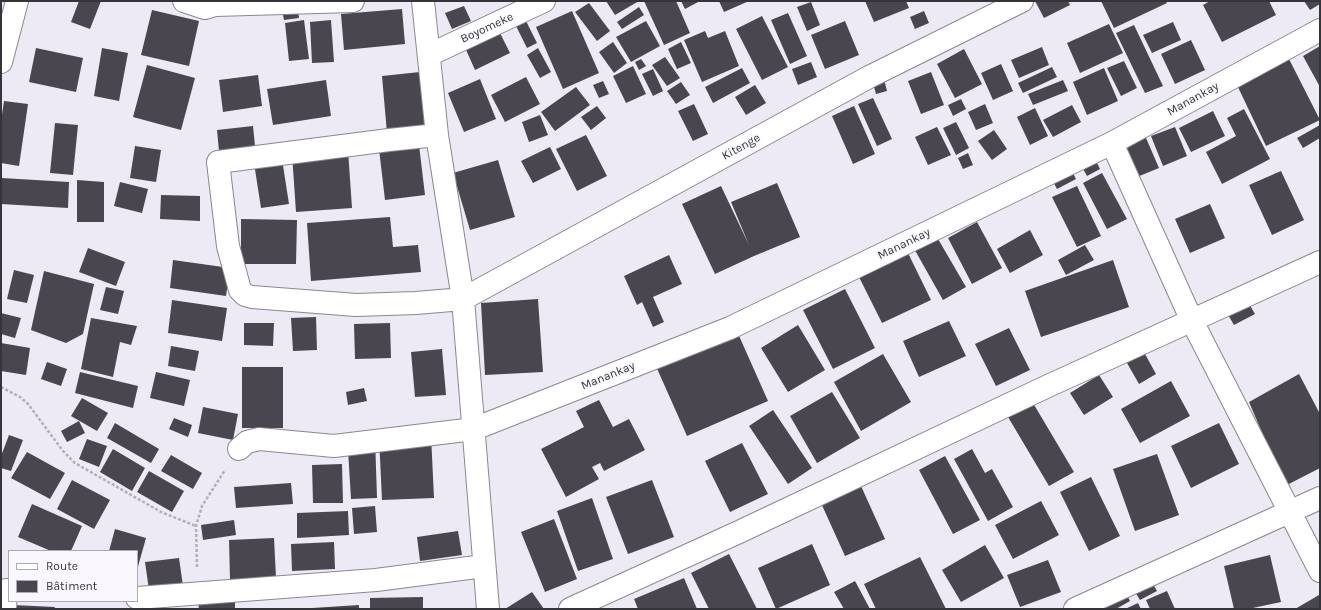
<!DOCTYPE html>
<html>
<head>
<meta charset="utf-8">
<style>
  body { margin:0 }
  #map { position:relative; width:1321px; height:610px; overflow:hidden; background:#edeaf5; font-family:Karla,sans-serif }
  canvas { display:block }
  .frame { position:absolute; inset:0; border:2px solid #353438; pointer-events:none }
  .legend { position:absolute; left:8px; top:550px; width:130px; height:52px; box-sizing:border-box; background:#faf8fe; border:1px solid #abaaaf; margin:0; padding:5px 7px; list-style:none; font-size:12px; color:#353438 }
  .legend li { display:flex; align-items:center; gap:8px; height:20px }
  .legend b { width:20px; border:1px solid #abaaaf }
</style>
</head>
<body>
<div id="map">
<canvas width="1321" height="610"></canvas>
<div class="frame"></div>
<ul class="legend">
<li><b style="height:5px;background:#fff"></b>Route</li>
<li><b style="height:11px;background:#49464f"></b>Bâtiment</li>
</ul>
</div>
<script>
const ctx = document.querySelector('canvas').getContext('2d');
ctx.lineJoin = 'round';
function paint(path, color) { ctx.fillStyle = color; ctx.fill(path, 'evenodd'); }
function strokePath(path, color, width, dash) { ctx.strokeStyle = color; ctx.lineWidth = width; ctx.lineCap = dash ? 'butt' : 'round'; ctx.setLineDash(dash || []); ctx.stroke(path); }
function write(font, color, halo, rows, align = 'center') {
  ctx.font = font + ' Karla,sans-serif'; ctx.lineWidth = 4; ctx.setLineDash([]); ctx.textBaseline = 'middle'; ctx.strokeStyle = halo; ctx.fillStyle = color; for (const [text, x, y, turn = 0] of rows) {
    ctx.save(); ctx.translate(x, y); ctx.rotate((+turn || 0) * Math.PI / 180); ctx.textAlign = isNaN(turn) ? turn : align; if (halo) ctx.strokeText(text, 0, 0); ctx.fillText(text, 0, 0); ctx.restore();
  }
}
const building = new Path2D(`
  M79,1H101L90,29L71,22Z
  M606,1H639L615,15Z
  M644,1H676L690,33L664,45Z
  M681,1H700L685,9Z
  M719,1H749L724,12Z
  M865,1H906L909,8L874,22Z
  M1035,1H1068L1070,5L1044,18Z
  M1101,1H1166L1167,3L1114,28Z
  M1210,1H1269L1276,15L1222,42L1203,5Z
  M1304,1H1320V4L1310,10Z
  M297,2L299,18L284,20L281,5Z
  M811,2L820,25L807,31L797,7Z
  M589,3L610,31L597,41L575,12Z
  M464,6L471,21L452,29L445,13Z
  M639,7L644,15L622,29L617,22Z
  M402,9L405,44L344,50L341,14Z
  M152,10L199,21L189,66L141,55Z
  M572,11L599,73L563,89L536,27Z
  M924,11L929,23L915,29L910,17Z
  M788,13L807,56L790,64L771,20Z
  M762,16L788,67L762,80L736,29Z
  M304,20L309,59L289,61L285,23Z
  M331,20L334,62L312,63L310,22Z
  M526,21L537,43L527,48L516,26Z
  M646,21L660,46L631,62L616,37Z
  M845,21L859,55L825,69L811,35Z
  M1173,22L1181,40L1152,53L1143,35Z
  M1109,24L1123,53L1080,73L1067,43Z
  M1134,25L1163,86L1145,93L1116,33Z
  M497,27L510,53L475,70L463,43Z
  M705,31L708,38L725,31L739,66L702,82L684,40Z
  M1191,40L1205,70L1175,84L1161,54Z
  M613,42L627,63L614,73L599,52Z
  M681,42L691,63L677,69L668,49Z
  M1320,46V87L1303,56Z
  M1042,47L1049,65L1019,78L1011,60Z
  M36,48L83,58L76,92L29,82Z
  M102,48L128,53L119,101L94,96Z
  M538,48L551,72L540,78L527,55Z
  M964,49L982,84L955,98L937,64Z
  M665,57L680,78L667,86L652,65Z
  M641,59L646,66L639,70L635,62Z
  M1289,59L1320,120L1266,146L1237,85Z
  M1124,61L1137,88L1121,96L1107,68Z
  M811,62L817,77L798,85L792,69Z
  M1001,64L1013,91L993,100L981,73Z
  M147,65L195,78L181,130L133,117Z
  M633,66L646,94L626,103L613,76Z
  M1052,67L1057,77L1023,93L1018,83Z
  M742,68L750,83L713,103L705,87Z
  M1104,68L1118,101L1087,115L1073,82Z
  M653,69L663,91L653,96L642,74Z
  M420,72L425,130L387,133L382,76Z
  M931,72L944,105L921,114L908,81Z
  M258,75L262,106L223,112L219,80Z
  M526,77L540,104L505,122L491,95Z
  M480,79L496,119L464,132L448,93Z
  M884,79L887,91L876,94L873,83Z
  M326,80L331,116L273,125L267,89Z
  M1063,80L1068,91L1033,105L1028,94Z
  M603,81L609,94L599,98L593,85Z
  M681,82L690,95L676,104L667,91Z
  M755,85L766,103L746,115L735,97Z
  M576,87L590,105L555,131L541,112Z
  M873,98L892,139L877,146L858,104Z
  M961,99L966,109L953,116L948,105Z
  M4,101L28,104L19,166L1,163V121Z
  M694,104L708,134L693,141L678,111Z
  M985,104L993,123L976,130L968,112Z
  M1072,105L1081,122L1053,137L1043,120Z
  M597,106L606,118L591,130L581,117Z
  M854,106L875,154L853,164L832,116Z
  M1035,108L1048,136L1030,145L1017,117Z
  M1244,109L1270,159L1222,184L1206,152L1236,136L1227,118Z
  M1213,111L1225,136L1191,152L1179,128Z
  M540,115L548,135L529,142L522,122Z
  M956,122L969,148L956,155L943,128Z
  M55,123L78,125L73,175L50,173Z
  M1320,125V138L1303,148L1297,138Z
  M253,126L255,146L219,151L217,130Z
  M937,127L951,155L928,165L915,137Z
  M1175,127L1187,156L1163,166L1151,136Z
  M994,130L1007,149L992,160L978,141Z
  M586,135L607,176L577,191L556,149Z
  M1146,138L1159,168L1137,177L1125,148Z
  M419,145L425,195L385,200L379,149Z
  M135,146L161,150L156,182L130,178Z
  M550,147L561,169L533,183L521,161Z
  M1090,149L1100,169L1087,176L1076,156Z
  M348,150L352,208L296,212L292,154Z
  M968,153L973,165L963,169L958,158Z
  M282,159L289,204L261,208L254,163Z
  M498,160L515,217L470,230L453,173Z
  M1067,162L1076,179L1057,189L1048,172Z
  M1281,171L1304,220L1272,235L1249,185Z
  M1102,173L1127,219L1107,229L1083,183Z
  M2,178L69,182L68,208L1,204Z
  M77,180L104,182V222H77Z
  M120,182L148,189L142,213L114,206Z
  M777,183L800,237L754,256L715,274L682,204L721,186L749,245L731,202Z
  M1077,186L1101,236L1077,247L1052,197Z
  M161,195L200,196V221L160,219Z
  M1210,204L1225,238L1190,253L1175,219Z
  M390,217L393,247L418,245L421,272L311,281L307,223Z
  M241,219L297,220L296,264H241Z
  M977,222L1002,268L972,284L948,238Z
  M1030,230L1043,255L1010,273L997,249Z
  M934,232L966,287L943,300L912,245Z
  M1085,245L1094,260L1066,275L1058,260Z
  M88,248L125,262L116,286L79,272Z
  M907,251L931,300L882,323L858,275Z
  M669,255L682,284L653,297L664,322L653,327L642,302L637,305L624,276Z
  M173,260L230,268L226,296L170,288Z
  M1113,260L1129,307L1041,337L1025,291Z
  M14,270L34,275L27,303L7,299Z
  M44,271L94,284L83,334L66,343L31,330Z
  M106,287L124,291L118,314L100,310Z
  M845,289L875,348L833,369L803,310Z
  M1245,297L1255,314L1234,325L1224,308Z
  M538,299L543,372L485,375L481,303Z
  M172,300L227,308L222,341L168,333Z
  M1,313L21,318L15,338L1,334Z
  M316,317L317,350L293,351L291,318Z
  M91,318L137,326L131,345L120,342L113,377L81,369Z
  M949,321L966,356L919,377L903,341Z
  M244,323H274L273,346L244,345Z
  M390,323L391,358L355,359L354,324Z
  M798,325L825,370L788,392L761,348Z
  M1009,328L1030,370L996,386L975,344Z
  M736,329L768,401L687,436L655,364Z
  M1,343L30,348L26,375L1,371Z
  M171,346L199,351L195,371L168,366Z
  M442,349L446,395L415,397L411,352Z
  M883,354L911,402L861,431L834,382Z
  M1145,354L1156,374L1139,384L1127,363Z
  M47,362L67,369L61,386L41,379Z
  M242,367H283V428H242Z
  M80,372L138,386L133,408L75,393Z
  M156,372L190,380L184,406L150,398Z
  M1299,374L1320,414V468L1285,486L1249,402Z
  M1099,375L1113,397L1084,415L1070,393Z
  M1171,381L1190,416L1140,443L1121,409Z
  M364,388L367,401L348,405L346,392Z
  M832,392L860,438L817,463L790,416Z
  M82,398L108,413L97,431L71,416Z
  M599,400L613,427L629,419L645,450L604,471L600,463L592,467L599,479L566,497L541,449L584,427L576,411Z
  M1033,403L1074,472L1049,486L1008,417Z
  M203,407L238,414L233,440L198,433Z
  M773,410L812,468L788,484L749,426Z
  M174,418L192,425L188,437L169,429Z
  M79,421L85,433L67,442L61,431Z
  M115,423L159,449L151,463L107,438Z
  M1219,423L1239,464L1191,488L1171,446Z
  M9,435L23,440L11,471L1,468V456Z
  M431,435L434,498L382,500L379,437Z
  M375,437L377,498L351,499L348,450Z
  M87,439L107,446L99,467L79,459Z
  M742,443L768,494L730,512L705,461Z
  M113,449L145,468L132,491L100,472Z
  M972,449L985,473L992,469L1013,507L988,521L954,459Z
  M27,452L65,473L50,499L11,478Z
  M1157,454L1179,515L1135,531L1113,469Z
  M171,455L202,473L193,489L161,471Z
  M945,456L980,520L953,534L919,470Z
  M342,464L343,503H313L312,465Z
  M149,471L184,491L172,512L137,492Z
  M1091,477L1120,536L1089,551L1060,492Z
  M72,480L110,500L94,529L57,509Z
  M652,480L674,537L628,554L606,497Z
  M291,483L293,504L236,508L234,487Z
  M861,486L885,539L845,556L821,503Z
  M592,498L613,559L578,571L557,511Z
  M1041,501L1059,535L1013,559L995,525Z
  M32,504L82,526L71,551H51L18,537Z
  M375,506L377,532L354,534L352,508Z
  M348,511L349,535L297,538V513Z
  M554,519L577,579L545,592L521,532Z
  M234,520L236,535L203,540L201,525Z
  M115,529L146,538L137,570V551H109Z
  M458,531L462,555L420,561L417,537Z
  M274,538L276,578L230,580L229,540Z
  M334,542L335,569L292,571L291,544Z
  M812,544L830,585L776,609L758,568Z
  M985,545L1004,578L961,602L942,570Z
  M729,554L757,609H709L691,573Z
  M1270,555L1281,602L1248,609H1234L1224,566Z
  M920,557L946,609H876L864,584Z
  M179,558L183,586L149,590L145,562Z
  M1048,560L1061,592L1020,607L1007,575Z
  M1149,577L1157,591L1140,600L1132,587Z
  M684,578L697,609H638L634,599Z
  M855,581L870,609H844L834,592Z
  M1124,589L1130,601L1116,609H1107L1102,601Z
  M1167,591L1175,609H1150L1146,600Z
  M532,592L544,609H505Z
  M1319,595L1320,609H1295Z
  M423,597V609H370V598Z
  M235,600V609H199L198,602Z
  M1138,603L1141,609H1125Z
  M13,605L55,607L54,609H13Z
  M359,605V609H312V608Z`);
const path = new Path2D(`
  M1,387L20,397L28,404L63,451L75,463L161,512L196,526
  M197,567L196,526L202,506L225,470`);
const minor = new Path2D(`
  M184,1L205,8L215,5L353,1
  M423,1L437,135L463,299L488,609
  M429,55L544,1
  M1,62L17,1
  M437,135L389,140L218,162L228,246L240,290L245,295L252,297L356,305L416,303L463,299L869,77L1022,1
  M1112,143L1192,321L1320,571
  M239,449L247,442L259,439L334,446L474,429L730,328L1112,143L1320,30
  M137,598L376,580L484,566
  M5,609L6,590
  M570,609L739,532L1048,386L1320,262
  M1075,609L1320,498`);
const streetNames = [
  ["Boyomeke",487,28,-25],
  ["Manankay",1193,99,-29],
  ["Kitenge",741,147,-29],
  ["Manankay",904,244,-26],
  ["Manankay",608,376,-22]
];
paint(building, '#49464f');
strokePath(minor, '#8a8791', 24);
strokePath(path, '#b1afb7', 2.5, [3, 2]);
strokePath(minor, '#fff', 22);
write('12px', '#353438', '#faf8fe', streetNames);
</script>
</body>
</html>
